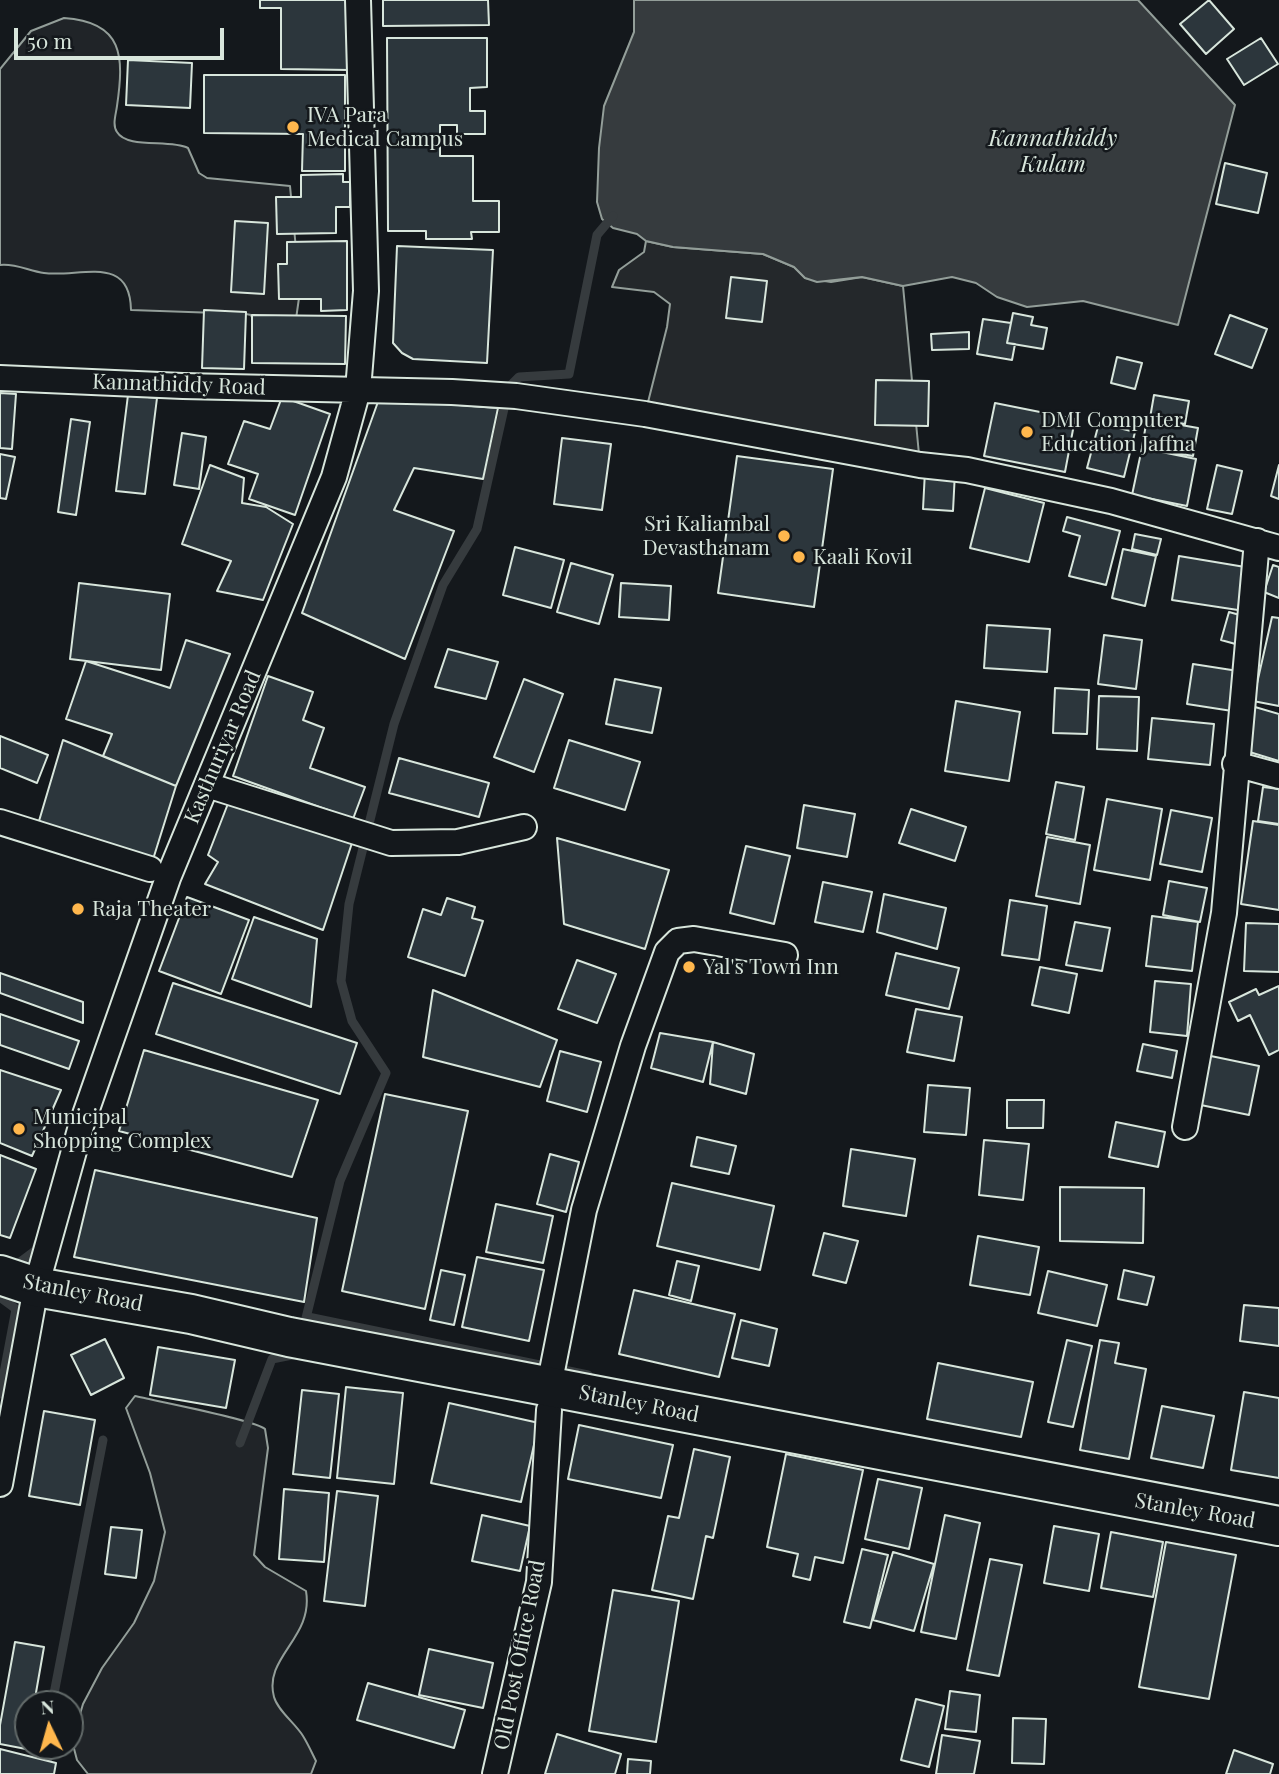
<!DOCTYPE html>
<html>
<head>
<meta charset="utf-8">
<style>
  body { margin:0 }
  #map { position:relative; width:1279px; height:1774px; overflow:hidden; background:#14181c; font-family:"Playfair Display",serif }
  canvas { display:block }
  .north { position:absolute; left:14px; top:1690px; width:70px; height:70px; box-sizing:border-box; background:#14181c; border:2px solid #626a69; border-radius:50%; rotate:355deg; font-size:19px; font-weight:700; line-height:28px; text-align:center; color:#d8e6dc }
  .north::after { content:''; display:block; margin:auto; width:24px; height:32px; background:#ffb74d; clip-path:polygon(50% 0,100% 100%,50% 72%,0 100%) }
  .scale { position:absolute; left:14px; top:28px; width:210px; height:32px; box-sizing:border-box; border:4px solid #d8e6dc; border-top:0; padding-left:9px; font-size:21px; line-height:24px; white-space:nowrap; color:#d8e6dc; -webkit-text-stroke:5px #14181c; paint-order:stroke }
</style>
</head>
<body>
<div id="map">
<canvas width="1279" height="1774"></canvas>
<div class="north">N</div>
<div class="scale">50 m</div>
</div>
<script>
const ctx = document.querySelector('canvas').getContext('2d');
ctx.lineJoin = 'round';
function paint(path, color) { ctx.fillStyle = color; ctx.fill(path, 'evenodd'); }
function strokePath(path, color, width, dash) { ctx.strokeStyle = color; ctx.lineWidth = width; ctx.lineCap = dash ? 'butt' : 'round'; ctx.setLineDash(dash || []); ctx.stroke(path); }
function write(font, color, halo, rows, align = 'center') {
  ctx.font = font + ' "Playfair Display",serif'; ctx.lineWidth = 5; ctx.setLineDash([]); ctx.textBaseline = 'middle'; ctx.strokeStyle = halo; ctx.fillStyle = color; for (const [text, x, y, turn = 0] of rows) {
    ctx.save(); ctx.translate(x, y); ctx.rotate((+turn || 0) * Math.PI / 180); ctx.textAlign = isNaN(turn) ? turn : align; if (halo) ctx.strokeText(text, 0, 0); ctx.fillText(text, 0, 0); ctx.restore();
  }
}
const green = new Path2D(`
  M64,18C124,22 124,57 117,106C116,114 112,125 117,132C127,149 170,139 188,148L199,173L207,178L290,186L300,291L296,319L254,322L251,315L246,314L131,310C130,253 79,278 44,273C29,271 15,263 0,265V69L31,31Z
  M135,1396C156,1401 256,1420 265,1429L268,1448L254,1555L265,1567L306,1591C314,1638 263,1657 274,1697C278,1711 295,1723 303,1736C308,1744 312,1753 316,1761L311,1774H88L77,1760L72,1741L83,1704L102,1668L134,1623L154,1581L165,1532L150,1473L126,1408Z`);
const parking = new Path2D(`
  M646,241L673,247L763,254L794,267L805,278L831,282L862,277L903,286L920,465L645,414L667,327L670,304L654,292L612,287L619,270L644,252Z`);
const water = new Path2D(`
  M634,0H1138L1235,105L1178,325L1083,301L1027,307L997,297L976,283L952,277L903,286L862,277L817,282L805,278L794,267L763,254L673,247L646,241L637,234L613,228L602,219L597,202L599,148L604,106L634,32Z`);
const stream = new Path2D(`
  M509,387L519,377L569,374L597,235L613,216
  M13,1264L16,1265L36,1250L38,1243
  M0,1297L16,1309L0,1394
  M308,1317L588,1375
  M303,1330L340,1181L386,1073L352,1021L341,981L349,904L394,724L443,585L477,529L505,404
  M240,1443L272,1359L292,1355L294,1349
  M52,1704L103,1440
  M45,1746L50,1774`);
const building = new Path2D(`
  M260,0H350V70L281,69V8H260Z
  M383,0H488L489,25L383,26Z
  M1209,0L1234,29L1206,54L1180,24Z
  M387,38H487V87L470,88V111H485V134H457V125H440V156H473V201H499V232H471L472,239H426V231H388Z
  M1261,38L1278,64L1244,85L1227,59Z
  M128,60L192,63L190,108L126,105Z
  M204,75H345V171H302L303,134L204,133Z
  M1225,163L1267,173L1258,213L1216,204Z
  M343,174V182H350V207H336V233L277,234L276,197H301V175Z
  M235,221L268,223L264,294L231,292Z
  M347,241V310L321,311V299H279L278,264H287V242Z
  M397,246L493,250L487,363L413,359L402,353L393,343Z
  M731,277L767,281L762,322L726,318Z
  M204,310L246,312L244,369L202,368Z
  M1013,313L1033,317L1031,325L1047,328L1043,349L1007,343Z
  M252,315L346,316L345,364L252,363Z
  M1230,315L1267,329L1252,368L1215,354Z
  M983,319L1011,323L1007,343L1015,344L1012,360L977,354Z
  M969,332V349L932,350L931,334Z
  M1117,357L1142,363L1135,389L1111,383Z
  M876,380L929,381L928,426L875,425Z
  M0,393L16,394L12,449L0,448Z
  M128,395L157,398L145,494L116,491Z
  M1154,395L1189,401L1185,424L1150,418Z
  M282,397L330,414L295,515L249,499L258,474L228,464L244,421L270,429Z
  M379,399L498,408L483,479L414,468L394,510L454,531L405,659L302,613Z
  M995,403L1075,419L1065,472L984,456Z
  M71,419L90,422L76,515L58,512Z
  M1147,419L1198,428L1193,456L1142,447Z
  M1099,423L1135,432L1124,477L1087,468Z
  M182,433L206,437L199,489L174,485Z
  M562,438L611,444L602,510L554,504Z
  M1142,448L1196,459L1187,506L1132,495Z
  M0,454L15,457L6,499L0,498Z
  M737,456L833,469L814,607L718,593Z
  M210,465L244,478L242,503L266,507L293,524L263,600L217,591L231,561L182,544Z
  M1217,465L1242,471L1232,514L1207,509Z
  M1279,465V499L1271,496Z
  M925,471L955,472L953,511L923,509Z
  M985,488L1044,503L1029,562L970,548Z
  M1067,517L1120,531L1106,585L1069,576L1080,536L1063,531Z
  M1135,534L1161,539L1157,555L1132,549Z
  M515,547L564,560L551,608L503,595Z
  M1123,549L1156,556L1145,606L1112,598Z
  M1179,556L1245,567L1238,610L1172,600Z
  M571,563L613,575L599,624L557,612Z
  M1273,565L1279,567V598L1264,592Z
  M79,583L170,594L161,670L70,659Z
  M621,583L671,586L669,620L619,617Z
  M1229,612L1247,617L1239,645L1221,640Z
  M1272,617L1279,618V706L1253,701Z
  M987,625L1050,629L1047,672L984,668Z
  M1104,635L1142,640L1136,689L1098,684Z
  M186,640L230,654L176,786L103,756L112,734L66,719L86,661L170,688Z
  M448,649L498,662L486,699L435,687Z
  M1193,664L1238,671L1232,711L1187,704Z
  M268,676L313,692L303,720L324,728L310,768L365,787L353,819L233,776Z
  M524,679L563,694L534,772L494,757Z
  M615,679L661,688L652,733L606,724Z
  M1055,688L1089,690L1087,734L1053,733Z
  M1099,696L1139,697L1137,751L1097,749Z
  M956,701L1020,712L1009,781L945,771Z
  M1255,707L1279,714V761L1243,750Z
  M1152,718L1214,724L1210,765L1148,759Z
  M0,736L48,755L37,783L0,768Z
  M63,740L176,786L150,869L39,821Z
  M569,740L640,762L625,810L554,788Z
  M399,758L489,783L479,817L389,793Z
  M1056,782L1084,787L1075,840L1046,834Z
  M1263,787L1279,789V824L1258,821Z
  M1107,799L1162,809L1150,880L1094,870Z
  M229,801L353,840L323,930L205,884L218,862L208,855Z
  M804,805L855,814L847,857L797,848Z
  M911,809L966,827L955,861L899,843Z
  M1171,810L1212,818L1202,872L1160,864Z
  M1253,821L1279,825V910L1241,904Z
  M1047,837L1090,845L1080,904L1036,896Z
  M557,838L669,870L645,949L564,924Z
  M746,846L790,856L774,924L730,913Z
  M1169,881L1207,888L1200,922L1163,915Z
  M823,882L872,892L863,932L815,922Z
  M884,894L946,908L937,949L877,932Z
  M187,897L249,920L221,994L159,971Z
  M447,898L475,907L472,918L483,921L465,976L408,957L423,909L441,915Z
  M1010,900L1047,906L1039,960L1002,955Z
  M1152,916L1198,922L1192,971L1146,966Z
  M254,917L317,939L311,1007L232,979Z
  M1075,922L1110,928L1102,971L1066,965Z
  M1246,923L1279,924V972L1244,971Z
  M896,953L959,968L949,1009L886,995Z
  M577,960L616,974L597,1023L558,1009Z
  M1040,967L1077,974L1069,1013L1032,1005Z
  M0,973L83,1002V1023L0,993Z
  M1155,981L1191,984L1187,1036L1150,1032Z
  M173,983L357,1043L340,1094L156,1034Z
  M1279,986V1050L1269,1055L1250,1015L1238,1021L1229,1002L1256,989L1259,995Z
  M433,990L557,1040L540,1087L423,1057Z
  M916,1009L962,1017L954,1061L907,1052Z
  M0,1014L79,1041L69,1069L0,1045Z
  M660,1033L713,1042L703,1082L651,1068Z
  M713,1042L754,1054L746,1094L710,1084Z
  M1143,1044L1177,1051L1172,1078L1137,1071Z
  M144,1050L318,1100L292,1177L119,1131Z
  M560,1051L601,1062L587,1112L547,1101Z
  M1206,1055L1259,1066L1249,1115L1196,1104Z
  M0,1070L61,1090L32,1156L0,1143Z
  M928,1085L970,1088L966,1135L924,1132Z
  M385,1094L468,1111L425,1309L342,1291Z
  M1007,1100H1044L1043,1128H1007Z
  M1116,1122L1165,1132L1158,1167L1109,1157Z
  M697,1137L736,1146L729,1174L691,1166Z
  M984,1140L1029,1144L1023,1200L979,1195Z
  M851,1149L915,1159L906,1216L843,1206Z
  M550,1154L579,1162L566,1212L537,1204Z
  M0,1155L36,1169L10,1238L0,1235Z
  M95,1170L317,1218L304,1302L74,1257Z
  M672,1183L774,1206L760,1270L657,1246Z
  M1060,1187L1144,1188L1143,1243L1060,1241Z
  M496,1204L553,1216L543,1263L486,1252Z
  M824,1233L858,1241L846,1283L813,1275Z
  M978,1236L1039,1247L1030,1295L970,1285Z
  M477,1257L544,1270L529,1341L462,1327Z
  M677,1261L699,1266L691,1301L669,1295Z
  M441,1270L465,1275L454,1325L430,1320Z
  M1124,1270L1154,1277L1147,1305L1118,1299Z
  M1048,1271L1107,1285L1097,1326L1038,1313Z
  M634,1290L735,1314L719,1377L619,1354Z
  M1244,1305L1279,1308V1346L1240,1341Z
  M741,1320L777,1329L769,1366L732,1358Z
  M105,1339L124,1378L91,1395L71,1355Z
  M1067,1340L1092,1346L1073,1427L1048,1422Z
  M1100,1340L1119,1343L1115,1363L1146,1369L1129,1459L1080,1450Z
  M158,1347L235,1360L226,1408L150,1395Z
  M938,1363L1033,1382L1021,1437L927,1419Z
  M346,1387L403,1393L394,1484L337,1478Z
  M302,1390L339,1394L330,1478L293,1474Z
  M1244,1392L1279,1398V1478L1231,1470Z
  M449,1403L539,1423L521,1502L431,1483Z
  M1162,1406L1214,1416L1203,1468L1151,1458Z
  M44,1411L95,1420L80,1505L29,1496Z
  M579,1425L673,1445L661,1498L568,1479Z
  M694,1449L730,1457L713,1538L706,1536L693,1599L652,1590L668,1516L679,1518Z
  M786,1454L863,1470L843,1563L815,1557L810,1580L793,1576L798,1554L767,1547Z
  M878,1479L922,1488L909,1549L865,1539Z
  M284,1489L329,1493L324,1562L279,1559Z
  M337,1491L378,1496L365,1606L324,1601Z
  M482,1515L530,1526L520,1571L472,1561Z
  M945,1515L980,1523L956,1639L921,1632Z
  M1054,1526L1099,1534L1089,1591L1044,1583Z
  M111,1527L142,1530L136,1578L105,1574Z
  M1111,1532L1163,1542L1153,1597L1101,1588Z
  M1166,1542L1236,1555L1209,1699L1139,1687Z
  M862,1549L888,1555L870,1628L844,1622Z
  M893,1552L934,1564L914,1631L873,1620Z
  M990,1559L1022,1565L999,1676L967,1670Z
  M613,1590L679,1601L656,1742L589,1731Z
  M15,1642L44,1647L34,1704H28L26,1749L0,1744V1725Z
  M429,1649L493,1663L483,1708L419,1695Z
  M368,1683L465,1710L454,1748L357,1720Z
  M950,1691L980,1695L976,1732L945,1729Z
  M916,1699L944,1706L929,1767L901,1760Z
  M1013,1718L1046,1719L1044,1764L1012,1763Z
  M557,1734L621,1754L615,1774H545Z
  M942,1735L980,1741L974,1774H936Z
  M0,1749L56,1763L54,1774H0Z
  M1234,1750L1273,1764L1270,1774H1226Z
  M628,1759L651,1761L650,1774H627Z`);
const minor = new Path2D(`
  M0,378L183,386L452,392L516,396L645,414L920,465L967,470L1111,501L1279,548
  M1235,764L1279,776
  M207,785L391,843L458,842L524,827
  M0,822L150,869
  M1185,1127L1224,913L1257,541
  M549,1386L584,1210L633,1046L667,952L678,941L694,939L785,955
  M0,1484L36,1287L81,1126L168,878L334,477L358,390L366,291L358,0
  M495,1774L539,1582L549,1410`);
const primary = new Path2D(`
  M0,1275L36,1287L191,1314L289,1337L1279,1526`);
const markers = [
  [293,127,7,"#ffb74d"],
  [1027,432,7,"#ffb74d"],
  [784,536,7,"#ffb74d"],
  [799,557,7,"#ffb74d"],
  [78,909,7,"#ffb74d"],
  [689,967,7,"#ffb74d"],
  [19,1129,7,"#ffb74d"]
];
const poiNames = [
  ["IVA Para",307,115],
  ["Medical Campus",307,139],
  ["DMI Computer",1041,420],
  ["Education Jaffna",1041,444],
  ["Sri Kaliambal",770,524,"right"],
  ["Devasthanam",770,548,"right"],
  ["Kaali Kovil",813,557],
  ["Raja Theater",92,909],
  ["Yal's Town Inn",703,967],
  ["Municipal",33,1117],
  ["Shopping Complex",33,1141]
];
const streetNames = [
  ["Kannathiddy Road",179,385,2],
  ["Kasthuriyar Road",223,747,-67],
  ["Stanley Road",83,1293,11],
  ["Stanley Road",639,1404,11],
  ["Stanley Road",1195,1511,10],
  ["Old Post Office Road",520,1655,-79]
];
const waterNames = [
  ["Kannathiddy",1053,139],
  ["Kulam",1053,165]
];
paint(green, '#202428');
strokePath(green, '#939e99', 2);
paint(parking, '#24282b');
strokePath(parking, '#939e99', 2);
paint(water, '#363b3e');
strokePath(water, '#939e99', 2);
strokePath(stream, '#363b3e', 9);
paint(building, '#2c363c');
strokePath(building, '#d8e6dc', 2);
strokePath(minor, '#d8e6dc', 28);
strokePath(primary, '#d8e6dc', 42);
strokePath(minor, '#14181c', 24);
strokePath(primary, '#14181c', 38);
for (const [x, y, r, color] of markers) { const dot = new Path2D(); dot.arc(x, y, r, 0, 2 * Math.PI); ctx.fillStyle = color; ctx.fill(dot); strokePath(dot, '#14181c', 2.5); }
write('21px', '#d8e6dc', '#14181c', poiNames, 'left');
write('21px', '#d8e6dc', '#14181c', streetNames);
write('italic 23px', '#d8e6dc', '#14181c', waterNames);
</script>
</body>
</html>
